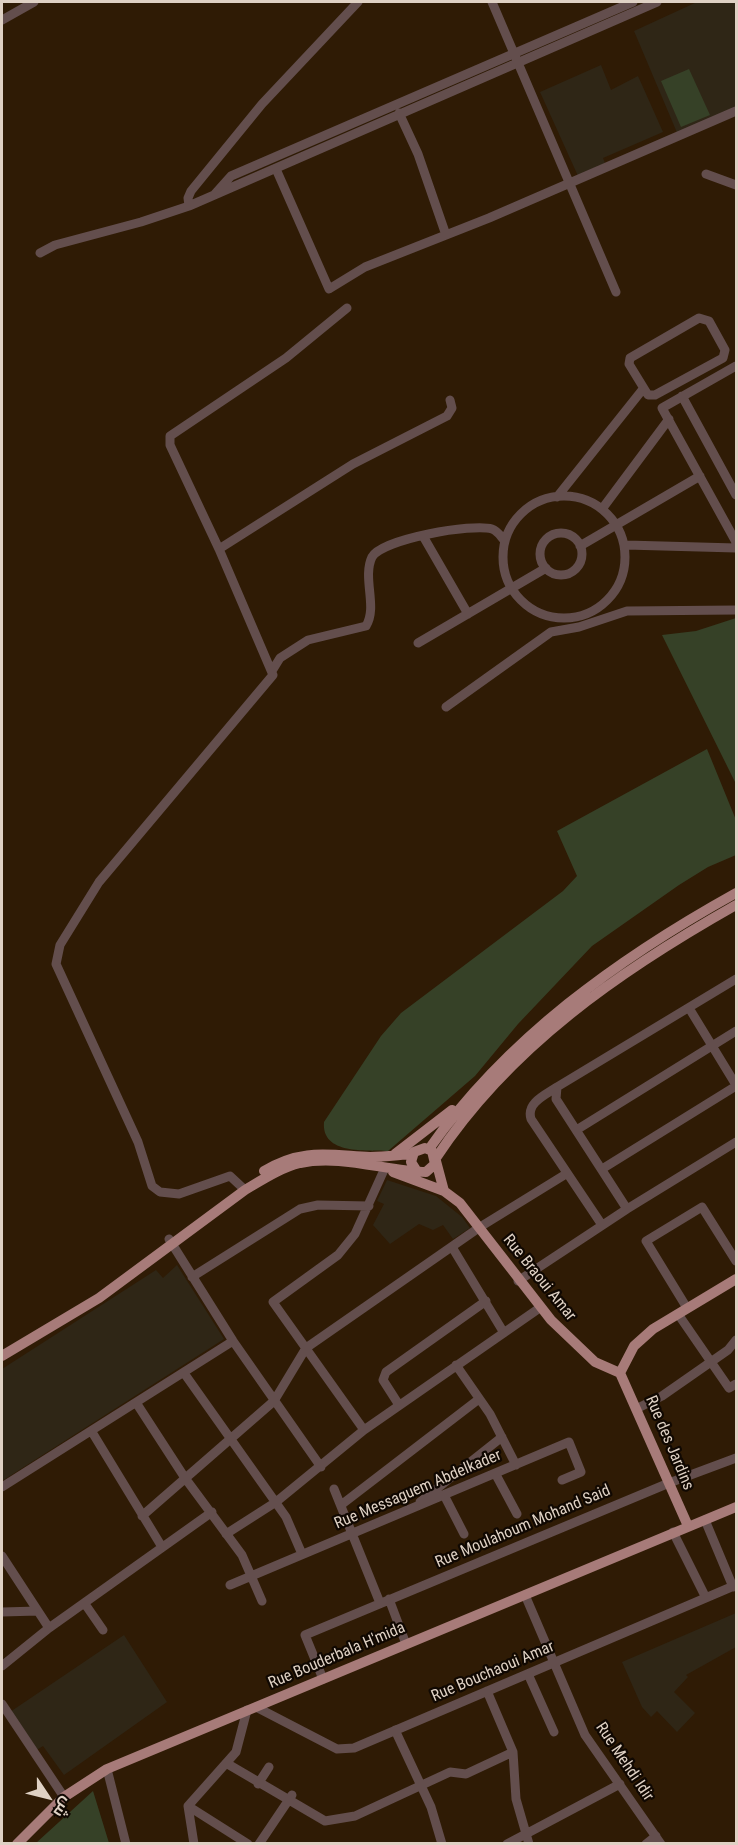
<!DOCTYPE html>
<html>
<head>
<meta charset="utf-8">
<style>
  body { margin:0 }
  #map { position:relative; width:738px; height:1845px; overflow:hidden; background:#2f1b05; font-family:"Roboto Condensed",Cairo,sans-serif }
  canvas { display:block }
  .frame { position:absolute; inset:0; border:3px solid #dfd1c4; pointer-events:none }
  .north { position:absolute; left:18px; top:1767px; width:60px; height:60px; -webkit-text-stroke:4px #100802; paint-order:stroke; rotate:125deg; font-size:16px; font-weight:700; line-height:24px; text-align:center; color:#dfd1c4 }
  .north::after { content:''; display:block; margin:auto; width:21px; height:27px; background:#dfd1c4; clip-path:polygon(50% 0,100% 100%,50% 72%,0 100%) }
</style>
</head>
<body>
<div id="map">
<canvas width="738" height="1845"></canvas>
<div class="frame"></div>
<div class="north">ش</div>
</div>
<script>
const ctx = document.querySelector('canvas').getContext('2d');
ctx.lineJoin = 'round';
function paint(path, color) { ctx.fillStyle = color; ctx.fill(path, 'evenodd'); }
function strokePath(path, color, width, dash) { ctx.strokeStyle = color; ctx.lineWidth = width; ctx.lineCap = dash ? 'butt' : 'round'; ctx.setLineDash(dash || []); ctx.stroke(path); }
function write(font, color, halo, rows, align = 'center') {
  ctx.font = font + ' "Roboto Condensed",sans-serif'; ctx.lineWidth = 4.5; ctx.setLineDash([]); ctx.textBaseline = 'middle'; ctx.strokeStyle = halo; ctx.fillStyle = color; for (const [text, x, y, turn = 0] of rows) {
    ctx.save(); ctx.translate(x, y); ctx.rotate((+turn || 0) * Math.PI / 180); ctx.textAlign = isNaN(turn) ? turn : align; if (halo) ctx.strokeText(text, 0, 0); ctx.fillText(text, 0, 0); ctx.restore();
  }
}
const education = new Path2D(`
  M697,2H736V108L678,135L634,31Z
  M601,65L611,90L638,76L663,132L603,158L605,163L578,176L540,92Z
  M387,1180L436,1196L462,1217L470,1228L453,1239L443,1225L433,1230L419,1224L390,1244L373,1225L384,1204L377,1201Z
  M177,1265L224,1339L2,1481V1369L156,1270L163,1278Z
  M736,1613V1647L686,1675L688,1677L674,1692L695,1713L677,1732L657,1711L651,1717L642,1707L622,1662Z
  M124,1635L167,1702L64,1775L43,1746L35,1751L10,1712Z`);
const green = new Path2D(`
  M689,69L710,115L681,127L661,81Z
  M736,618V784L662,635L696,631Z
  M707,749L736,820V855L708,867L679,885L592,946L518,1024L475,1076L388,1151C367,1150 321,1155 324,1122L381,1036L401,1013L563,891L577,876L557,831Z
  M93,1791L109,1843H36Z`);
const minor = new Path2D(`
  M492,2L616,292
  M2,20L34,2
  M399,113L418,154L446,235
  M276,169L329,289L365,267L489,218L736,111
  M706,174L736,185
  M214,195L231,176L633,2
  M189,206L188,198L191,191L262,104L358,2
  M40,253L55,245L141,222L189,206L657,2
  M699,318L709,321L725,350L723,358L655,395H648L629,364L630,358Z
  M736,366L662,408L736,542
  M682,396L736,495
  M503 557a61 61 0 1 1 122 0a61 61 0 1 1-122 0Z
  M557,497L643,389
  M602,509L669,419
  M540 554a21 21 0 1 1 42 0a21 21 0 1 1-42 0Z
  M423,536L468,614
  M626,545L736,548
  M580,546L700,476
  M219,549L353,464L447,416L452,408L450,400
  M418,643L546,568
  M272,671L280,658L308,640L366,626C378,607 362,578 372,557C382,539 473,523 492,529C498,531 501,537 505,541
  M446,707L551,632L579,627L627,611L736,610
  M689,1008L736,1085
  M557,1087C545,1095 526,1103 531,1119L602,1225
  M578,1129L736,1031
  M602,1169L736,1086
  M245,1190L230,1176L179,1194L160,1192L152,1186L138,1142L56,964L60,945L99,882L273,675L219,549L170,445V436L286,358L347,308
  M627,1209L556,1099L557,1087L736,979
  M169,1239L233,1341L321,1467
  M452,1247L504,1333
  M192,1277L300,1209L318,1205L369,1206
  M518,1281L627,1209L736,1142
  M687,1308L646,1241L702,1207L736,1261
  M678,1314L729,1388L736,1384
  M456,1365L490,1414L516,1465
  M184,1373L286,1517L302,1554
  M137,1404L185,1478L242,1555L262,1601
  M399,1405L383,1380L386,1372L486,1301
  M638,1408L662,1396L728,1350L736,1340
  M364,1430L273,1302L338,1255L355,1234L384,1170
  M92,1432L162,1547
  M495,1473L517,1514
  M2,1487L233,1341
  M334,1489L380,1603
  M444,1495L464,1534
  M420,1502L502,1437
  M341,1505L479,1399
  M142,1516L274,1401L306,1348L480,1227L566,1174
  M705,1520L733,1587
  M673,1532L706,1598
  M226,1534L276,1502L364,1430L541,1307
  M2,1556L49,1628L2,1666
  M230,1585L569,1442L581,1472L562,1480
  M525,1595L585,1735L661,1844
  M389,1599L406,1644
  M85,1604L103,1630
  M2,1612L38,1611
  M49,1628L212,1512
  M528,1674L554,1732
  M323,1679L305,1635L669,1483L736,1458
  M487,1691L513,1752L516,1799L529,1844
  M2,1704L64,1797
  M256,1707L337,1749L354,1748L736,1585
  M395,1730L431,1807L442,1844
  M226,1763L325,1821L355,1816L450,1772L466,1774L513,1752
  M107,1769L126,1844
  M258,1784L269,1767
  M188,1806L248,1844
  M194,1844L188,1806L236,1752L247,1710
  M259,1844L292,1795
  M507,1844L620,1784
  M646,1844L656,1836`);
const major = new Path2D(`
  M429,1149C507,1038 619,958 736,893
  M395,1154L452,1110
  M436,1158C510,1046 621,970 736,905
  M436,1161L444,1191L440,1189
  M264,1171C302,1148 328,1155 370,1157C385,1157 398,1155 413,1154
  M393,1172L444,1191L460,1203L551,1320L595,1362L620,1373
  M2,1356L99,1298L245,1190C262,1180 280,1168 300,1163C340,1154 386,1171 426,1172L435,1164L432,1151L425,1148L414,1152L411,1162L416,1170
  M620,1373L688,1526
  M620,1373L634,1346L653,1329L736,1279
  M17,1844L64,1797L107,1769L736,1507`);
const streetNames = [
  ["Rue Braoui Amar",539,1278,51],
  ["Rue des Jardins",669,1443,67],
  ["Rue Messaguem Abdelkader",418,1490,-23],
  ["Rue Moulahoum Mohand Said",523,1527,-23],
  ["Rue Bouderbala H'mida",337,1656,-23],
  ["Rue Bouchaoui Amar",493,1672,-23],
  ["Rue Mehdi Idir",624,1762,56]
];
paint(education, '#2f2616');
paint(green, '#364127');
strokePath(minor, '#634e4d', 9);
strokePath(major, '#a77b79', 10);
write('16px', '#dfd1c4', '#100802', streetNames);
</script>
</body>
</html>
